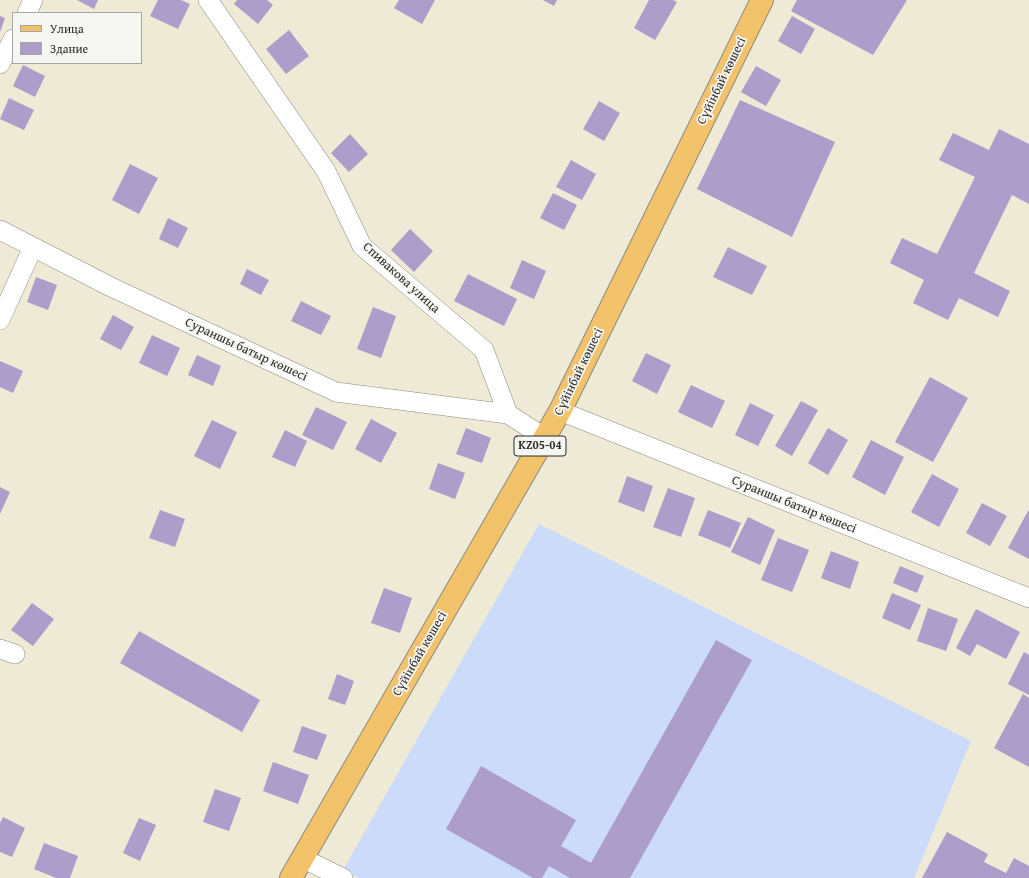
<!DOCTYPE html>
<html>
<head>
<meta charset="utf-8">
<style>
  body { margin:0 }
  #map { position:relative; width:1029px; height:878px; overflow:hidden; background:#eeead5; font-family:"Gentium Book Plus",serif }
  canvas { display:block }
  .legend { position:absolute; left:12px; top:12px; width:130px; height:52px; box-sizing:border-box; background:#f6f6f2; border:1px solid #a5a5a2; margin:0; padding:5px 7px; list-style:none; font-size:12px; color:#2b2b2b }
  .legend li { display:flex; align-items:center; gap:8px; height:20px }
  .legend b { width:20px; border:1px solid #a5a5a2 }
</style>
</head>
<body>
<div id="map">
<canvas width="1029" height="878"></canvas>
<ul class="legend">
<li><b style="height:5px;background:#f2c36a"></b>Улица</li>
<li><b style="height:11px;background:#ac9dca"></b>Здание</li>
</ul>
</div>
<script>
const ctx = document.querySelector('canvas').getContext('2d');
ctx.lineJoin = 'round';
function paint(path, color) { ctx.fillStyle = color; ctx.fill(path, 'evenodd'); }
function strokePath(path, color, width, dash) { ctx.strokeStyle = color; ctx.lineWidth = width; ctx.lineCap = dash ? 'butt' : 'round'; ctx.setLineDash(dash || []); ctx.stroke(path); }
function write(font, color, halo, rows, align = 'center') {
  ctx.font = font + ' "Gentium Book Plus",serif'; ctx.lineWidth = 3.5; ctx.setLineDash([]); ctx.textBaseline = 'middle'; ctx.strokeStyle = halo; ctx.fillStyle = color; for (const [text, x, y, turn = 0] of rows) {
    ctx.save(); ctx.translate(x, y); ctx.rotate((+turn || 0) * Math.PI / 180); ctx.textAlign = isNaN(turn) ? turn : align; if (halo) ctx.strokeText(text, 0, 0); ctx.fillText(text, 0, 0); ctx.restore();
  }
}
const built = new Path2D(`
  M539,524L971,741L914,878H358L343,870Z`);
const building = new Path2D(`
  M77,0H98L94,9Z
  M158,0H181L190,4L178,29L150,16Z
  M237,0H267L273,5L258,24L234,4Z
  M399,0H435L422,24L394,8Z
  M543,0H557L554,6Z
  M649,0H673L677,2L655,40L634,28Z
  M797,0H907L873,55L791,11Z
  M0,16L5,18L0,32Z
  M792,16L815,29L801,54L778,41Z
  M289,30L309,56L286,74L266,49Z
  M23,65L45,76L35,97L13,86Z
  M756,66L781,80L766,106L741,92Z
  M9,98L34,110L24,130L0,119Z
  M740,100L835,142L792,237L697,189Z
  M599,101L620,113L604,141L583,129Z
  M999,129L1029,144V204L1012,195L974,273L1010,291L998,317L959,298L948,320L913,303L924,280L890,263L902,238L937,254L975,177L939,160L953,133L989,150Z
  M350,134L368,154L349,172L331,153Z
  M571,160L596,174L582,200L556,187Z
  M130,164L158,178L139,214L112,200Z
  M553,193L577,205L564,230L540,218Z
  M168,218L188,228L178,248L159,239Z
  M410,229L433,251L414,272L391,250Z
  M728,247L767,266L752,295L713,277Z
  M522,260L546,271L534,299L510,288Z
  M247,269L269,280L261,295L240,284Z
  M468,274L517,299L504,326L454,301Z
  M36,277L57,285L48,310L27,302Z
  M301,301L331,316L321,335L291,321Z
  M373,307L396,316L381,358L357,349Z
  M113,315L134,327L121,350L100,339Z
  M152,335L180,348L167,376L139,363Z
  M646,353L671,365L657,394L632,381Z
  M197,355L221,366L213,386L188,375Z
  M0,361L23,371L13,393L0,387Z
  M930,377L968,398L933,462L895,442Z
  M691,385L725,401L712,428L678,412Z
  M801,401L818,410L792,456L775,446Z
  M750,403L774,415L758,446L735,435Z
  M316,407L347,422L333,450L302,435Z
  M371,419L397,433L381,463L355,449Z
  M212,420L237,432L220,469L194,456Z
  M466,428L491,438L482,463L456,454Z
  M828,428L848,440L828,475L808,463Z
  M285,430L307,441L295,467L272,457Z
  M871,440L904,457L885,495L852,477Z
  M438,463L465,473L455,499L429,489Z
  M932,474L959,489L939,527L911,512Z
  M627,476L653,486L644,512L618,502Z
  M0,487L10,492L0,514Z
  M668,488L695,498L681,537L653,527Z
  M982,503L1007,516L990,546L966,533Z
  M160,510L185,519L175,547L149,538Z
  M708,510L741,523L730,548L698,535Z
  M1028,511H1029V559L1008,548Z
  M748,517L775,530L760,565L731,552Z
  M778,538L809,550L792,592L761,580Z
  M831,551L859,562L850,589L821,578Z
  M900,566L924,576L917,593L893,583Z
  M384,588L412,598L400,633L371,623Z
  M892,593L921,605L910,630L882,618Z
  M32,603L54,619L33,646L11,630Z
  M928,608L958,619L946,651L917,641Z
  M976,609L1020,632L1006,659L977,644L970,656L956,648Z
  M139,631L260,700L242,732L120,663Z
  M716,640L752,660L630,878H570L549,866L542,878H533L446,829L481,766L576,820L561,846L591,863Z
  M1024,652L1029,655V695L1008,684Z
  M337,674L354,681L345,705L328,699Z
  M1023,694L1029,698V767L994,748Z
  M302,726L327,735L317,760L293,752Z
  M273,762L309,775L298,804L263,791Z
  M215,789L241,798L229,831L203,822Z
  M3,817L25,828L12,857L0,852V823Z
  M139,818L156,825L140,861L123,853Z
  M947,832L988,854L984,862L1006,873L1014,858L1029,866V878H922Z
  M44,843L78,856L70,878H56L34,869Z`);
const minor = new Path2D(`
  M208,0L326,171L362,246L484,350L508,414L545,438
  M27,13L33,0
  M0,64L13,39
  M0,230L111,287L336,392L508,414
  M0,320L33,247
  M560,411L1029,598
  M0,649L15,654
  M302,858L343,878`);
const major = new Path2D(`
  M291,878L560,411L762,0`);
const shields = [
  [540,446,52]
];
const shieldNames = [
  ["KZ05-04",540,446]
];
const streetNames = [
  ["Сүйінбай көшесі",722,81,-64],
  ["Спивакова улица",401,278,42],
  ["Сураншы батыр көшесі",246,350,25],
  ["Сүйінбай көшесі",579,372,-64],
  ["Сураншы батыр көшесі",794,505,22],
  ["Сүйінбай көшесі",420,654,-60]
];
paint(built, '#cddbfa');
paint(building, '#ac9dca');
strokePath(minor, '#8c8a80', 20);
strokePath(major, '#8c8a80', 24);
strokePath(minor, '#fff', 19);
strokePath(major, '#f2c36a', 22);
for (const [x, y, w] of shields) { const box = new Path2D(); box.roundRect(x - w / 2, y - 10, w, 20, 3); ctx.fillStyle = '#f6f6f2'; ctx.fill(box); strokePath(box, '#2b2b2b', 1); }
write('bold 12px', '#2b2b2b', null, shieldNames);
write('13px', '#2b2b2b', '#f6f6f2', streetNames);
</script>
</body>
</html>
